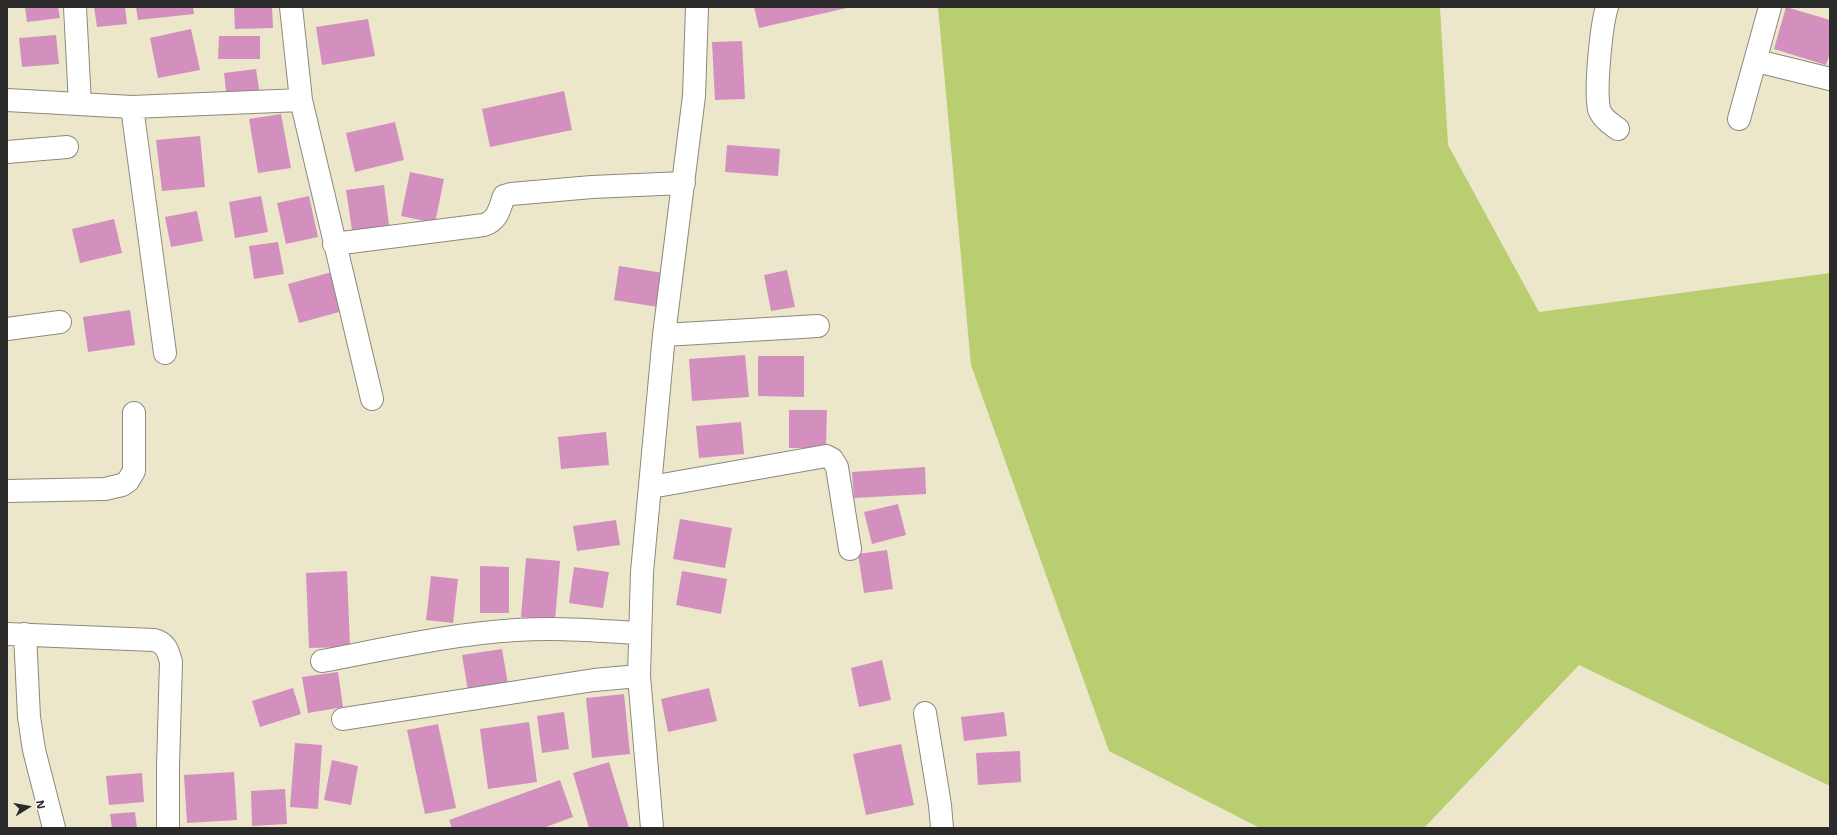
<!DOCTYPE html>
<html>
<head>
<meta charset="utf-8">
<style>
  body { margin:0 }
  #map { position:relative; width:1837px; height:835px; overflow:hidden; background:#ece7ca; font-family:"Shantell Sans",sans-serif }
  canvas { display:block }
  .frame { position:absolute; inset:0; border:8px solid #2b2b2b; pointer-events:none }
  .north { position:absolute; left:8px; top:787px; width:40px; height:40px; -webkit-text-stroke:3px #fff; paint-order:stroke; rotate:79deg; font-size:11px; font-weight:700; line-height:16px; text-align:center; color:#2b2b2b }
  .north::after { content:''; display:block; margin:auto; width:14px; height:18px; background:#2b2b2b; clip-path:polygon(50% 0,100% 100%,50% 72%,0 100%) }
</style>
</head>
<body>
<div id="map">
<canvas width="1837" height="835"></canvas>
<div class="frame"></div>
<div class="north">N</div>
</div>
<script>
const ctx = document.querySelector('canvas').getContext('2d');
ctx.lineJoin = 'round';
function paint(path, color) { ctx.fillStyle = color; ctx.fill(path, 'evenodd'); }
function strokePath(path, color, width, dash) { ctx.strokeStyle = color; ctx.lineWidth = width; ctx.lineCap = dash ? 'butt' : 'round'; ctx.setLineDash(dash || []); ctx.stroke(path); }
const green = new Path2D(`
  M938,7H1440L1448,145L1539,312L1830,273V786L1579,665L1424,828H1260L1109,751L971,365Z`);
const building = new Path2D(`
  M25,7H58L60,18L27,22Z
  M94,7H125L127,24L97,27Z
  M136,7H193L194,14L138,20Z
  M234,7H272L273,28L235,29Z
  M754,7H847V8L759,28Z
  M1786,7L1830,20V53L1826,65L1774,49Z
  M368,19L375,56L322,65L316,27Z
  M191,29L200,70L158,78L150,38Z
  M56,35L59,64L22,67L19,38Z
  M219,36H260V59H218Z
  M742,41L745,99L715,100L712,42Z
  M256,69L260,95L227,99L224,73Z
  M564,91L572,130L490,147L482,109Z
  M281,114L291,168L258,173L249,119Z
  M395,122L404,160L355,172L346,133Z
  M200,136L205,187L162,191L156,140Z
  M727,145L780,149L778,176L725,172Z
  M410,172L444,179L435,223L401,216Z
  M384,185L390,233L353,237L346,190Z
  M261,196L268,232L235,238L229,202Z
  M309,196L318,237L286,244L277,203Z
  M197,211L203,241L171,247L165,217Z
  M114,219L122,253L80,263L72,229Z
  M278,242L284,274L254,279L249,246Z
  M619,266L663,273L658,307L614,300Z
  M787,270L795,307L771,311L764,275Z
  M332,272L343,311L299,323L288,284Z
  M130,310L135,345L88,352L83,317Z
  M745,355L749,397L692,401L689,359Z
  M758,356H804V397L758,396Z
  M789,410H827L826,448H789Z
  M741,422L744,454L699,458L696,426Z
  M606,432L609,465L561,469L558,437Z
  M925,467L926,494L854,498L852,472Z
  M898,504L906,535L872,544L864,512Z
  M680,519L732,528L725,568L673,559Z
  M616,520L620,545L577,551L573,526Z
  M887,550L893,589L864,593L858,554Z
  M526,558L560,561L555,620L521,617Z
  M480,566L509,567V613H480Z
  M574,567L609,572L603,608L569,603Z
  M347,571L350,647L309,648L306,573Z
  M682,571L727,579L721,614L676,605Z
  M431,576L458,579L453,623L426,620Z
  M502,649L508,684L468,691L462,655Z
  M882,660L891,700L859,707L851,668Z
  M338,672L343,707L308,713L302,677Z
  M293,688L301,714L260,727L252,701Z
  M709,688L717,721L668,732L661,699Z
  M624,694L630,754L592,758L586,698Z
  M564,712L569,749L542,753L537,716Z
  M1004,712L1007,736L964,741L961,717Z
  M529,722L537,782L488,789L480,729Z
  M438,724L456,808L425,814L407,730Z
  M295,743L322,745L318,809L290,807Z
  M901,744L914,805L866,815L853,754Z
  M1020,751L1021,782L978,785L976,753Z
  M332,760L358,766L351,805L324,800Z
  M609,762L629,828H589L573,773Z
  M234,772L237,820L187,823L184,775Z
  M142,773L144,802L109,805L106,776Z
  M560,780L573,817L543,828H452L449,820Z
  M285,789L287,824L252,826L251,791Z
  M135,812L137,828H112L110,814Z`);
const minor = new Path2D(`
  M75,7L80,104
  M291,7L301,100L372,399
  M1607,7C1601,26 1595,90 1599,109C1601,117 1612,125 1618,129
  M1757,61L1830,79
  M7,100L132,107L301,100
  M132,107L165,353
  M1739,119L1770,7
  M7,152L67,147
  M334,244L484,225C498,220 499,210 504,196L511,194L592,187L684,183
  M7,329L60,322
  M664,335L818,326
  M651,487L826,456L832,459L837,467L850,549
  M7,491L105,489L122,485L128,481L134,471V413
  M7,634L154,640C166,643 168,651 171,662L168,766V828
  M25,634L29,717L34,750L54,828
  M322,661C386,649 451,634 516,630C558,627 599,631 640,633
  M925,713L940,805L942,828
  M343,719L594,680L639,676
  M652,828L639,676L642,572L664,335L694,96L697,7`);
paint(green, '#b9cd71');
paint(building, '#d38fbe');
strokePath(minor, '#8c897a', 24);
strokePath(minor, '#fff', 22);
</script>
</body>
</html>
